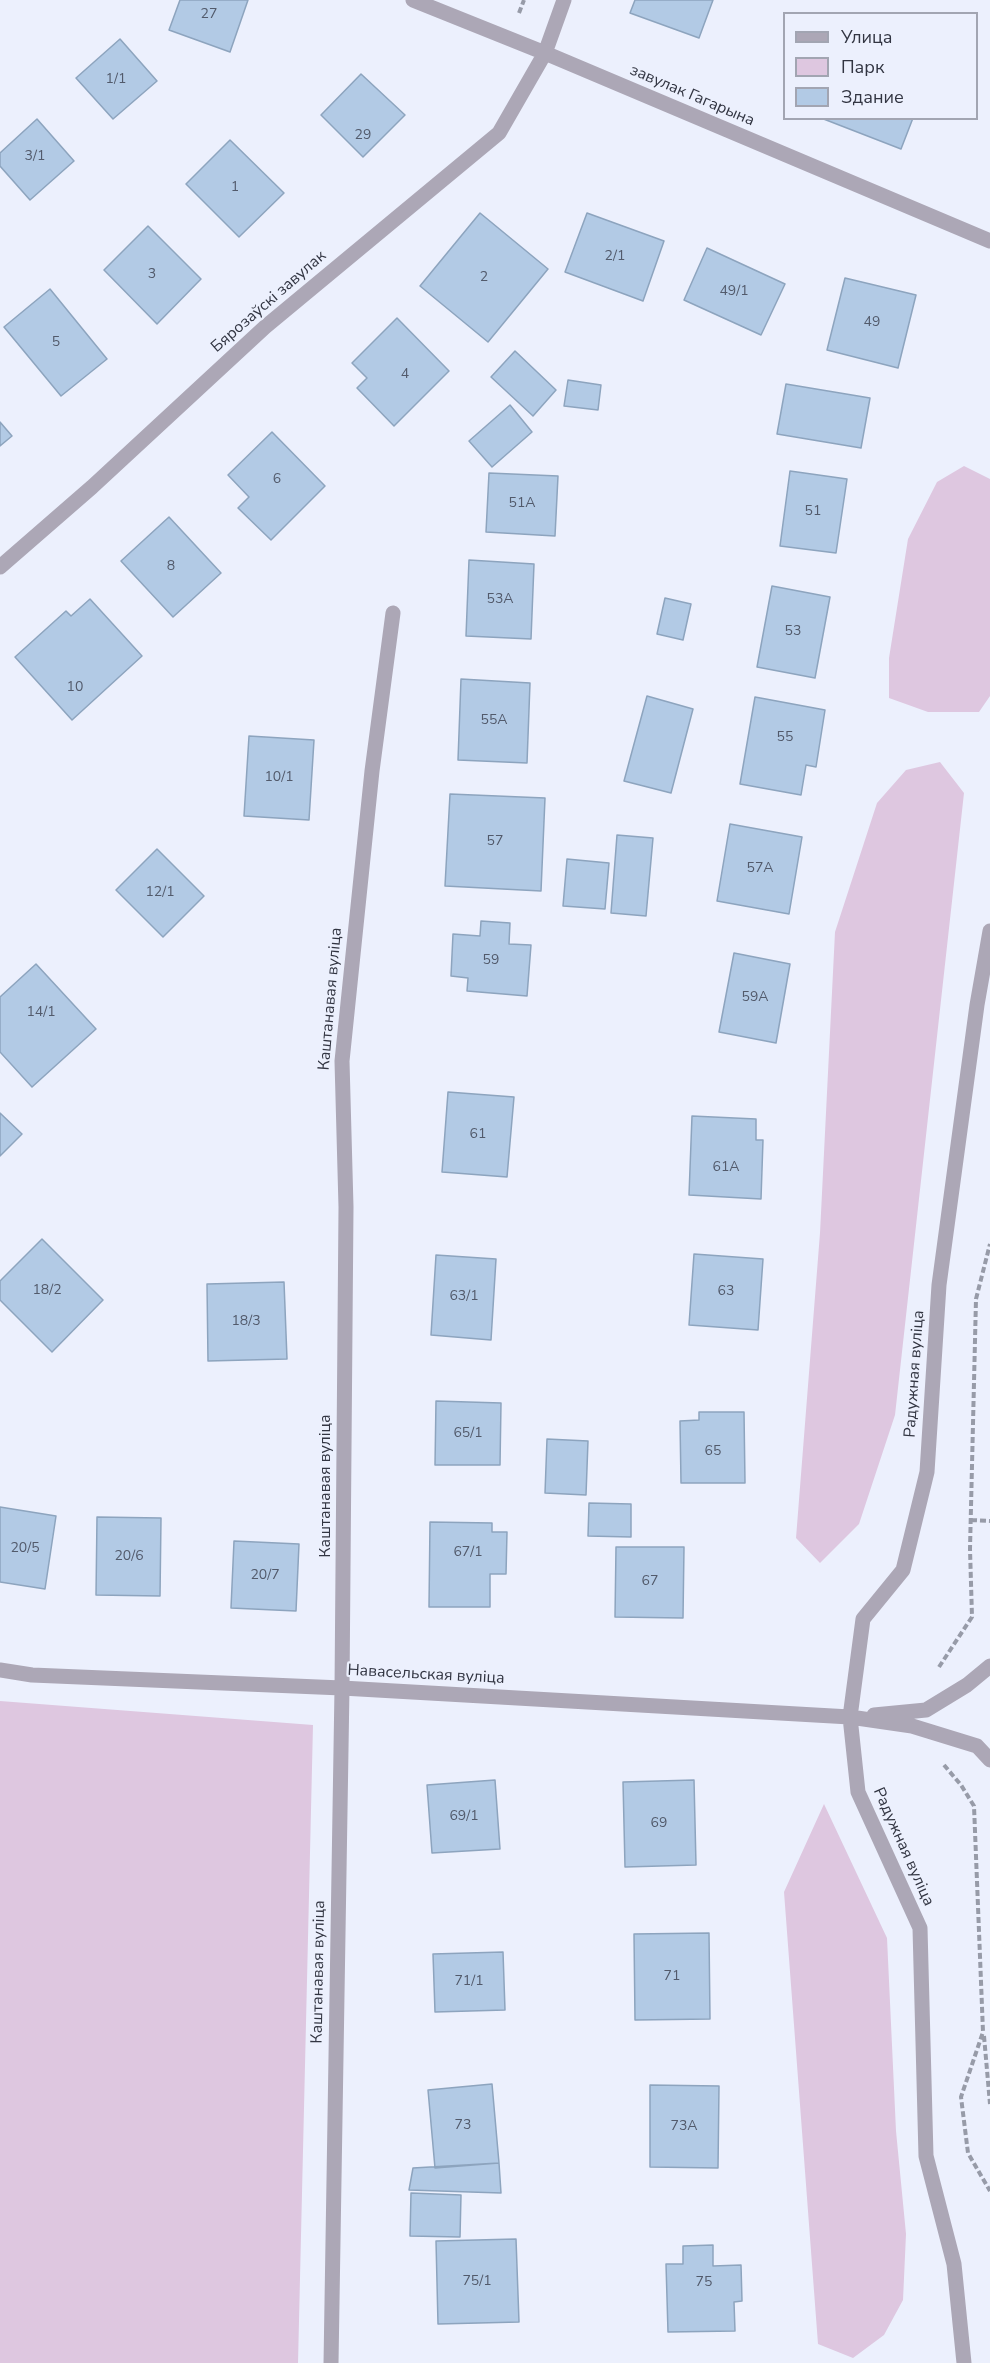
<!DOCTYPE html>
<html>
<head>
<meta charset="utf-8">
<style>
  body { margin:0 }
  #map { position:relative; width:990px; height:2363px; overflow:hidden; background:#ecf0fd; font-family:"Nunito Sans",sans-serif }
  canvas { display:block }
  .legend { position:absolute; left:783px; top:12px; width:195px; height:108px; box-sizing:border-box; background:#ecf0fd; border:2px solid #a2a5b2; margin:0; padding:8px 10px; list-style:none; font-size:18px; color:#323542 }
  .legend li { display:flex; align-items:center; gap:12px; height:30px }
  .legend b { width:30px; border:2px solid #a2a5b2 }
</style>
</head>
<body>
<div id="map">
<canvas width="990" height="2363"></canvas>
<ul class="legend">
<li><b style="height:8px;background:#aca7b6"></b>Улица</li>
<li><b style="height:16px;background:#dec7e0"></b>Парк</li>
<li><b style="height:16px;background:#b2cae5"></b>Здание</li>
</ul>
</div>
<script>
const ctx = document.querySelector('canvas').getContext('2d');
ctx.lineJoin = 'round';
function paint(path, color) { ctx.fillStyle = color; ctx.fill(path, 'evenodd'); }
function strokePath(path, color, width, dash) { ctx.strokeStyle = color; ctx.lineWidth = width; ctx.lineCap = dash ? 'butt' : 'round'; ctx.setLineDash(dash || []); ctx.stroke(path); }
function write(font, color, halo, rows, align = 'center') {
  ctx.font = font + ' "Nunito Sans",sans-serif'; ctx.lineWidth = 4.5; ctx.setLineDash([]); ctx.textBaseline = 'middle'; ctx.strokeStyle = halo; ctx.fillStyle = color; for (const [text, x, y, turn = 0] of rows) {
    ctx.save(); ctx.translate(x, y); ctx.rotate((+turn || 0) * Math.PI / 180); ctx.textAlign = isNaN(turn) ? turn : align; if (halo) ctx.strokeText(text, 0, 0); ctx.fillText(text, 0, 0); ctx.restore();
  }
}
const green = new Path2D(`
  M964,466L990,479V696L979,712H928L889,698V658L908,539L937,482Z
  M940,762L964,793L895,1415L859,1524L820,1563L796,1538L820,1233L835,932L877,803L906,770Z
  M0,1701L313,1725L298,2363H0Z
  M824,1804L887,1938L896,2131L906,2234L903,2300L884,2335L853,2358L818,2344L784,1892Z`);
const building = new Path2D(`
  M180,0H248L230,52L169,30Z
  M635,0H713L699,38L630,13Z
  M120,39L157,81L113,119L76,78Z
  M361,74L405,115L363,157L321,115Z
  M821,118H913L901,149Z
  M37,119L74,161L30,200L0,166V153Z
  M230,140L284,193L239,237L186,184Z
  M480,213L548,269L488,342L420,286Z
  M587,213L664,241L643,301L565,272Z
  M148,226L201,279L157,324L104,270Z
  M707,248L785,284L761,335L684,300Z
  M845,278L916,295L898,368L827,350Z
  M50,289L107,359L61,396L4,327Z
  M397,318L449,371L394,426L357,388L367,378L352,363Z
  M515,351L556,390L533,416L491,377Z
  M568,380L601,385L598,410L564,406Z
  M786,384L870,398L861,448L777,434Z
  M510,405L532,432L492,467L469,441Z
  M0,422L12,436L0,446Z
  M272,432L325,486L271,540L238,508L249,497L228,475Z
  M790,471L847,479L836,553L780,546Z
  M489,473L558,476L555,536L486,532Z
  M169,517L221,573L173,617L121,561Z
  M469,560L534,564L531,639L466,636Z
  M772,586L830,597L815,678L757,667Z
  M665,598L691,604L683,640L657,634Z
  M90,599L142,656L72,720L15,657L66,611L71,616Z
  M461,679L530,683L527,763L458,760Z
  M647,696L693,709L671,793L624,781Z
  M755,697L825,710L816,767L806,765L801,795L740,784Z
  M249,736L314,740L309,820L244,816Z
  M450,794L545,798L541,891L445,886Z
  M730,824L802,837L789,914L717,901Z
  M617,835L653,838L646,916L611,913Z
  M157,849L204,896L163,937L116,890Z
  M567,859L609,863L605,909L563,906Z
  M481,921L510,923L509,944L531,945L527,996L467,991L468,978L451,976L453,934L480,936Z
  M734,953L790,964L776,1043L719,1032Z
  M36,964L96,1029L32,1087L0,1052V997Z
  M448,1092L514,1097L507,1177L442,1172Z
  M0,1113L22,1134L0,1156Z
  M692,1116L756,1119V1140H763L761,1199L689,1195Z
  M42,1239L103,1300L52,1352L0,1300V1281Z
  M694,1254L763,1259L758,1330L689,1325Z
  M436,1255L496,1259L491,1340L431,1335Z
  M284,1282L287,1359L208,1361L207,1284Z
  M436,1401L501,1403L500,1465H435Z
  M699,1412H744L745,1483H681L680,1421L699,1420Z
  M547,1439L588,1441L586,1495L545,1493Z
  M589,1503L631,1504V1537L588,1536Z
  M0,1507L56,1516L45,1589L0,1582Z
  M97,1517L161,1518L160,1596L96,1595Z
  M430,1522L492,1523V1532H507L506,1574H490V1607H429Z
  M234,1541L299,1544L296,1611L231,1608Z
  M616,1547H684L683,1618L615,1617Z
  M495,1780L500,1849L432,1853L427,1785Z
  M694,1780L696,1865L625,1867L623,1782Z
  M709,1933L710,2019L635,2020L634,1934Z
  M503,1952L505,2010L435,2012L433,1954Z
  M492,2084L499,2163L435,2168L428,2090Z
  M650,2085L719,2086L718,2168L650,2167Z
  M499,2163L501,2193L409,2190L413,2168Z
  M411,2193L461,2195L460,2237L410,2236Z
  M516,2239L519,2322L438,2324L436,2241Z
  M713,2245V2266L741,2265L742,2301L734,2302L735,2331L668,2332L666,2264H683V2246Z`);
const path = new Path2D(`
  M519,13L524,0
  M971,1520L990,1521
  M939,1667L972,1617L970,1549L976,1299L990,1244
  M944,1765L961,1785L974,1806L983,2032L961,2097L968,2153L990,2191
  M984,2036L990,2104`);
const street = new Path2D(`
  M413,0L545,53L990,241
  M0,567L92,487L265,327L499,133L545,53L564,0
  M0,1670L32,1675L342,1688L850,1717L912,1726L977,1746L990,1760
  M874,1715L926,1710L967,1685L990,1666
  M331,2363L342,1688L346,1207L342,1061L372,771L393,613
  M964,2363L954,2264L926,2156L920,1928L858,1792L850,1717L863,1619L903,1570L927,1472L939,1285L977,1005L990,931`);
const numberNames = [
  ["27",209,15],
  ["1/1",116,80],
  ["29",363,136],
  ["3/1",35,157],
  ["1",235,188],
  ["2/1",615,257],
  ["3",152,275],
  ["2",484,278],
  ["49/1",734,292],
  ["49",872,323],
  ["5",56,343],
  ["4",405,375],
  ["6",277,480],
  ["51А",522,504],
  ["51",813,512],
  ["8",171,567],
  ["53А",500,600],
  ["53",793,632],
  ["10",75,688],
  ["55А",494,721],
  ["55",785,738],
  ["10/1",279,778],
  ["57",495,842],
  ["57А",760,869],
  ["12/1",160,893],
  ["59",491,961],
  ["59А",755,998],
  ["14/1",41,1013],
  ["61",478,1135],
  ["61А",726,1168],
  ["18/2",47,1291],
  ["63",726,1292],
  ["63/1",464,1297],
  ["18/3",246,1322],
  ["65/1",468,1434],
  ["65",713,1452],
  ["20/5",25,1549],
  ["67/1",468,1553],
  ["20/6",129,1557],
  ["20/7",265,1576],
  ["67",650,1582],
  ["69/1",464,1817],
  ["69",659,1824],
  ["71",672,1977],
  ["71/1",469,1982],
  ["73",463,2126],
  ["73А",684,2127],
  ["75/1",477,2282],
  ["75",704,2283]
];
const streetNames = [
  ["завулак Гагарына",692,96,23],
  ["Бярозаўскі завулак",269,302,-41],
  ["Каштанавая вуліца",331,999,-85],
  ["Радужная вуліца",915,1374,-86],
  ["Каштанавая вуліца",326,1486,-90],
  ["Навасельская вуліца",426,1675,3],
  ["Радужная вуліца",903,1847,66],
  ["Каштанавая вуліца",319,1972,-89]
];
paint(green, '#dec7e0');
paint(building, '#b2cae5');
strokePath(building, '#8da4be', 1.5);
strokePath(path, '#979ba8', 4, [6, 3]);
strokePath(street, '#aca7b6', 15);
write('14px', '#525a6b', null, numberNames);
write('16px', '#323542', '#ecf0fd', streetNames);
</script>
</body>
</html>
